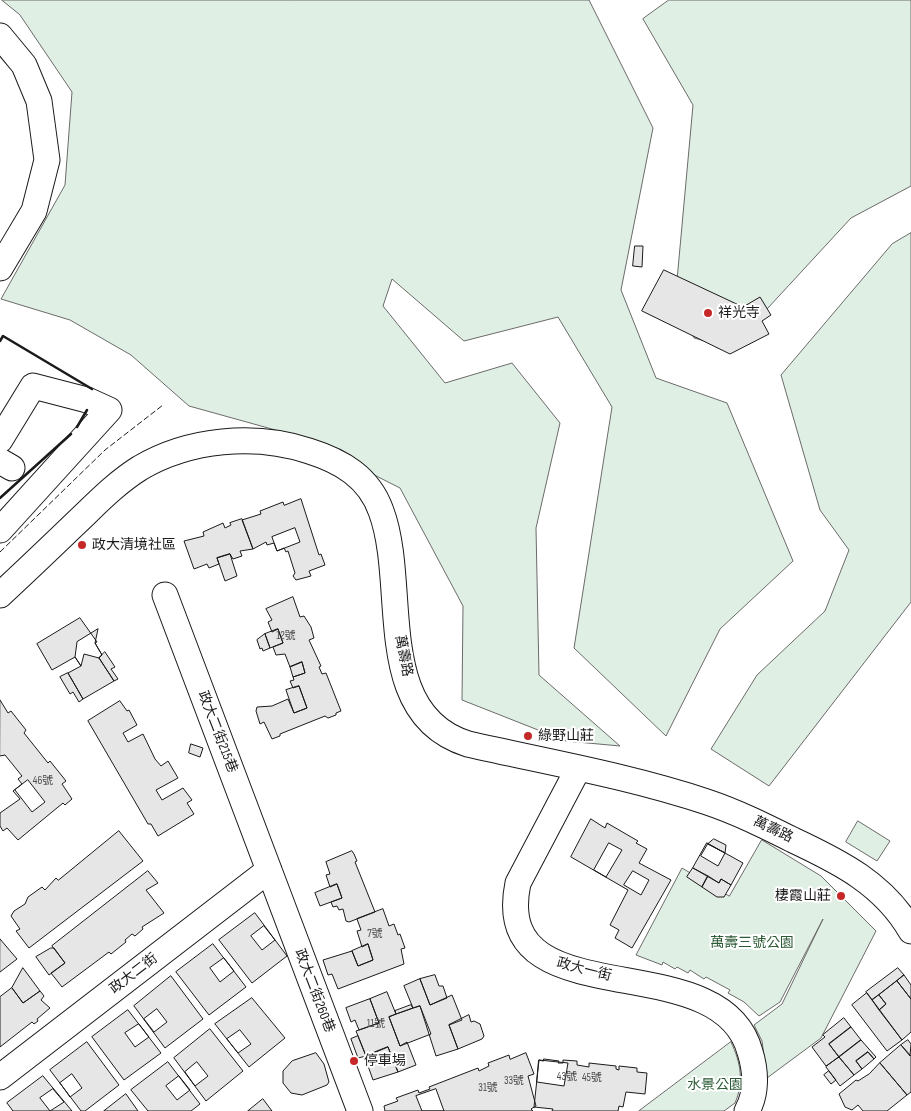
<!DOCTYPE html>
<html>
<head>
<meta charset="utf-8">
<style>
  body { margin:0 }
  canvas { display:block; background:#fff }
</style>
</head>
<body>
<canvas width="911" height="1111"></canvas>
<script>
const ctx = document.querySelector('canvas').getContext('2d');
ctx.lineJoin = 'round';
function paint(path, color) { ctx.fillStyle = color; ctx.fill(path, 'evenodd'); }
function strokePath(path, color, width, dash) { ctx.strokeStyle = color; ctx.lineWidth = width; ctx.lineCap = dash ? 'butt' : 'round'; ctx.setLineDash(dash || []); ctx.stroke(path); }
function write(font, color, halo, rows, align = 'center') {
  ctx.font = font + ' "Sofia Sans Condensed","Noto Sans TC",sans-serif'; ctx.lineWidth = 4; ctx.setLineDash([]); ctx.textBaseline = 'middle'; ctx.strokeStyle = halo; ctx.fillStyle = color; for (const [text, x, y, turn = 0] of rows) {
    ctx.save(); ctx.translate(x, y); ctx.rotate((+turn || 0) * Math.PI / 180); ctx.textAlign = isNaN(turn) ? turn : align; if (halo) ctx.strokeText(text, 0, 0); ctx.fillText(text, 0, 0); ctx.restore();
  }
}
const green = new Path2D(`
  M2,0H589L653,128L621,290L656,378L727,403L793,561L720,629L666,736L574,648L612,407L558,317L464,341L392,279L383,306L445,383L512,363L560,423L536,528L539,675L620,746L566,741L462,700L463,606L400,488L297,436L189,406L131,355L70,320L1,299L65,185L72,92L20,15Z
  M669,0H911V186L851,218L731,348L694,338L675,302L693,105L643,19Z
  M911,233V602L769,786L711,749L757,675L825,611L849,550L820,510L781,375L892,244Z
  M858,821L890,841L877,861L846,842Z
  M762,840L821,876L876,931L821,1038L767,1078L762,1041L754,1025L782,1004L823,919L780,1002L759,1016L744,1002L728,993L730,990L706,977L704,979L690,970L688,973L677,967L675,969L663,962L662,965L636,955L682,868L729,896Z
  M731,1042C741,1063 744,1082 735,1103L724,1111H639Z`);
const building = new Path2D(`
  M635,246H643L642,267L633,266Z
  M664,270L743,307L760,297L771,315L762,321L769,334L730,354L642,311Z
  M301,499L319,555L321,554L325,565L309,571L311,576L296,580L293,576L295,573L288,551L286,552L284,548L277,551L274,543L267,545L266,542L253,549L242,520L261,514L260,511L283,502L284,505Z
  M242,519L253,549L240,551L242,556L233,559L230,554L217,558L219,564L209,568L207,564L194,569L184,541L204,536L203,532L223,523L225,528L231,525L230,523Z
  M295,528L300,542L277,551L272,537Z
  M230,554L237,576L225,581L217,558Z
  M293,597L300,617L304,616L311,627L314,638L309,640L321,666L319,667L322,674L326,673L341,711L336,713V715L328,718L325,716L280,734V736L272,739L264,722L260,724L256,711L257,707L272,706L288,699L294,713L307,708L299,686L293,688L290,681L294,680L293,677L305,673L302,662L290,667L285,654L276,655L273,647L283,643L278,629L272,632L268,622L272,620L266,609Z
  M80,618L97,642L95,643L102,655L99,658L114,681L83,699L68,673L81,666L75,657L52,670L37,644Z
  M98,629L95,643L102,655L99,658L84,654L81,666L75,657L77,642Z
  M278,629L283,643L270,648L265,634Z
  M265,634L270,648L263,651L262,648L260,649L257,640Z
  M105,652L115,667L111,669L118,679L114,681L99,658Z
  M302,662L305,673L293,677L290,667Z
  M68,673L83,699L79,702L73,692L70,694L60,677Z
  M299,686L307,708L294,713L286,690Z
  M0,700L8,713L11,711L26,730L24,733L48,763L50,761L66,781L62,784L72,799L65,805L63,803L18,840L7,828L3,831L0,826V813L20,799L13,791L22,784L18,779L22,776L5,755L0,756Z
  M120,701L127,711L129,710L137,725L123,733L128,742L143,734L155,759L161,766L168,761L178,778L156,790L162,800L183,788L192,800L187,803L194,814L158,836L151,824H148L88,721Z
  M191,744L203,748L200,757L189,753Z
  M28,780L45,802L32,812L15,790Z
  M591,819L605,828L607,823L638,841L636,843L647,849L639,863L671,880L632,948L615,938L619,930L610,925L628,890L571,857Z
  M119,831L143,861L29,948L16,931L20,929L11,916L14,911L25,904L28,897L42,887L45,890L56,878L58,880Z
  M714,839L726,845L725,853L708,844Z
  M609,843L622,850L606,877L594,870Z
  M707,843L743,863L731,885L721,879L719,883L693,868Z
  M708,844L725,853L718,866L701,856Z
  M352,851L354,854L357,861L355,862L375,912L349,922L346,921L343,909L339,910L337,906L333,907L331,902L342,898L337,884L330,887L326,875L330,874L326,862Z
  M693,868L708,876L702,887L687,877Z
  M148,871L158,883L146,890L164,913L142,927L143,929L135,936L132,934L125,940L126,942L111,954L109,952L62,987L51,973L65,963L52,946Z
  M633,871L649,880L641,895L624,885Z
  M708,876L719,883L721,879L731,885L724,897H717L702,887Z
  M337,884L342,898L320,906L315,893Z
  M383,909L389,926L394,924L398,935L400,934L405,948L401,949L404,964L338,989L332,974L328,975L323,960L352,951L358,966L373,960L368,944L362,947L357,931L361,930L357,919Z
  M255,913L287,956L252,983L219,940Z
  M264,926L275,940L262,950L251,936Z
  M0,939L17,959L0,972Z
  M213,944L246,987L209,1015L176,972Z
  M368,944L373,960L358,966L352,951Z
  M51,948H54L65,963L49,975L36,957Z
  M224,958L234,971L220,982L210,968Z
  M23,968L40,991L23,1003L12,988Z
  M898,968L904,975L872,1000L866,992Z
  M435,975L439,986H443L447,998L430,1005L420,979Z
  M904,975L911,985V999L897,981Z
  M171,976L203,1019L165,1048L134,1006Z
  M420,979L430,1005L452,995L462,1020L449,1025L458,1049L436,1056L420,1006L413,1008L404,986Z
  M897,981L911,999V1032L902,1040L879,1010L886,1004L879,995Z
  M12,988L23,1003L40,991L44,996L41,1000L50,1008L37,1019L38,1021L34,1024L32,1022L0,1047V997Z
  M387,992L396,1014L389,1017L400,1046L407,1042L416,1065L398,1072L388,1047L366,1056L356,1031L379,1023L370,999Z
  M867,993L902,1040L887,1051L852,1005Z
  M879,995L886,1004L879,1010L872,1000Z
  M252,998L285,1038L249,1067L215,1024Z
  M370,999L379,1023L359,1030L355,1020L351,1022L346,1008Z
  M411,1005L413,1008L396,1014L395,1011Z
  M420,1006L431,1034L400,1046L389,1017Z
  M157,1009L167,1022L154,1032L144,1019Z
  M128,1010L161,1053L124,1080L92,1037Z
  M469,1015L471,1022L474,1021L480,1024L484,1036L482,1039L458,1049L449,1025Z
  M844,1018L851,1027L829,1044L839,1057L826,1066L812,1047L825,1037L823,1035Z
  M139,1024L149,1037L135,1047L125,1033Z
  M851,1027L861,1040L839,1057L829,1044Z
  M210,1029L243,1071L206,1101L174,1058Z
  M240,1030L251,1044L238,1053L227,1039Z
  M358,1036L366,1056L358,1058L351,1039Z
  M861,1040L876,1057L874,1059L868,1052L856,1061L862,1069L854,1075L839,1057Z
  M908,1040L911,1044L910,1056L901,1045Z
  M87,1042L119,1085L85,1111H81L50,1070Z
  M901,1045L911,1056V1092L907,1095L880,1063Z
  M388,1047L398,1072L373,1080L368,1066L372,1064L368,1055Z
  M868,1052L874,1059L862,1069L856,1061Z
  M316,1053L324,1064L329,1082L327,1085L302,1095L291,1093L283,1083V1071L292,1061Z
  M526,1053L534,1074L528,1076L536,1106L531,1109L533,1111H385L384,1106L398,1101L396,1098L418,1090L419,1093L430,1089L429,1087L478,1068L479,1071L489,1066L488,1063L509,1055L510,1059Z
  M839,1057L854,1075L840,1086L826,1067Z
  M544,1059L559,1061L558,1063H563V1060L577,1061V1065L589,1067V1063L616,1066V1069L619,1070V1066L637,1068V1072L647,1073L645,1094L626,1092L623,1107L619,1106L618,1111H552L553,1109L534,1107L539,1060L543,1061Z
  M539,1060L568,1063L564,1086L537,1082Z
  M168,1062L200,1104L191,1111H148L131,1090Z
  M197,1062L208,1076L195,1086L185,1072Z
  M880,1063L907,1095L887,1111H863L858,1105L852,1110L845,1107L839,1094L856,1080L858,1081L869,1074Z
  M829,1071L836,1080L831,1084L824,1075Z
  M72,1074L82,1088L70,1097L60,1083Z
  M43,1076L72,1111H13L7,1103Z
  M179,1076L190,1090L177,1100L166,1086Z
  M53,1089L64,1102L50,1111L40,1098Z
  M436,1089L444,1111H422L416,1096Z
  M126,1094L138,1111H104Z
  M263,1099L272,1111H248Z`);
const minor = new Path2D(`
  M0,36L24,65L39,101L47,160L34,211L0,268
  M0,440L33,386L87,400L109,410L0,530
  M0,461L12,468
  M0,595C26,571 51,547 77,522C97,503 116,483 140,468C189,439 255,433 309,451C341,461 369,477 381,511C409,585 371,714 468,744C547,762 629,776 707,802C737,812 765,826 793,840C840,862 884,884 911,931
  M165,595L360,1111
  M578,769L518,883C489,1022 721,941 750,1052C756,1071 757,1093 747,1111
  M0,1077L269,870`);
const fence = new Path2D(`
  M0,552L105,450L163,405`);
const wall = new Path2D(`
  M0,341L3,336L92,389
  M77,427L87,410
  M0,498L71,434`);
const markers = [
  [708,313,5,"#c62828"],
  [82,545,5,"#c62828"],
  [528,736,5,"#c62828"],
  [841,896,5,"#c62828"],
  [354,1061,5,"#c62828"]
];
const numberNames = [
  ["12號",286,636],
  ["46號",43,781],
  ["7號",375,934],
  ["11號",376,1024],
  ["43號",567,1077],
  ["45號",592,1078],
  ["33號",514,1081],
  ["31號",488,1088]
];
const poiNames = [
  ["祥光寺",718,313],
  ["政大清境社區",92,545],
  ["綠野山莊",538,736],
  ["棲霞山莊",831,896,"right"],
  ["停車場",364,1061]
];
const streetNames = [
  ["萬壽路",403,656,79],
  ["政大二街215巷",217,732,69],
  ["萬壽路",773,830,25],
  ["政大一街",584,970,14],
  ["政大二街",134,974,-38],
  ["政大二街260巷",314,991,69]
];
const parkNames = [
  ["萬壽三號公園",752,943],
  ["水景公園",715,1085]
];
paint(green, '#e0efe3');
strokePath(green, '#6a6a6a', 1);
paint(building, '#e6e6e6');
strokePath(building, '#1a1a1a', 1);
strokePath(minor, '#1a1a1a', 27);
strokePath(minor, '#fff', 25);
strokePath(fence, '#1a1a1a', 1, [6, 2.5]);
strokePath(wall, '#1a1a1a', 2.5);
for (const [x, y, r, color] of markers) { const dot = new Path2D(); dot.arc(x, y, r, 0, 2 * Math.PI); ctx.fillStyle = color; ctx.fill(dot); strokePath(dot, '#fff', 2); }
write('11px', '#4d4d4d', null, numberNames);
write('14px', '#1a1a1a', '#fff', poiNames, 'left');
write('14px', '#1a1a1a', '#fff', streetNames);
write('14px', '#2b5a34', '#fff', parkNames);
</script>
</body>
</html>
